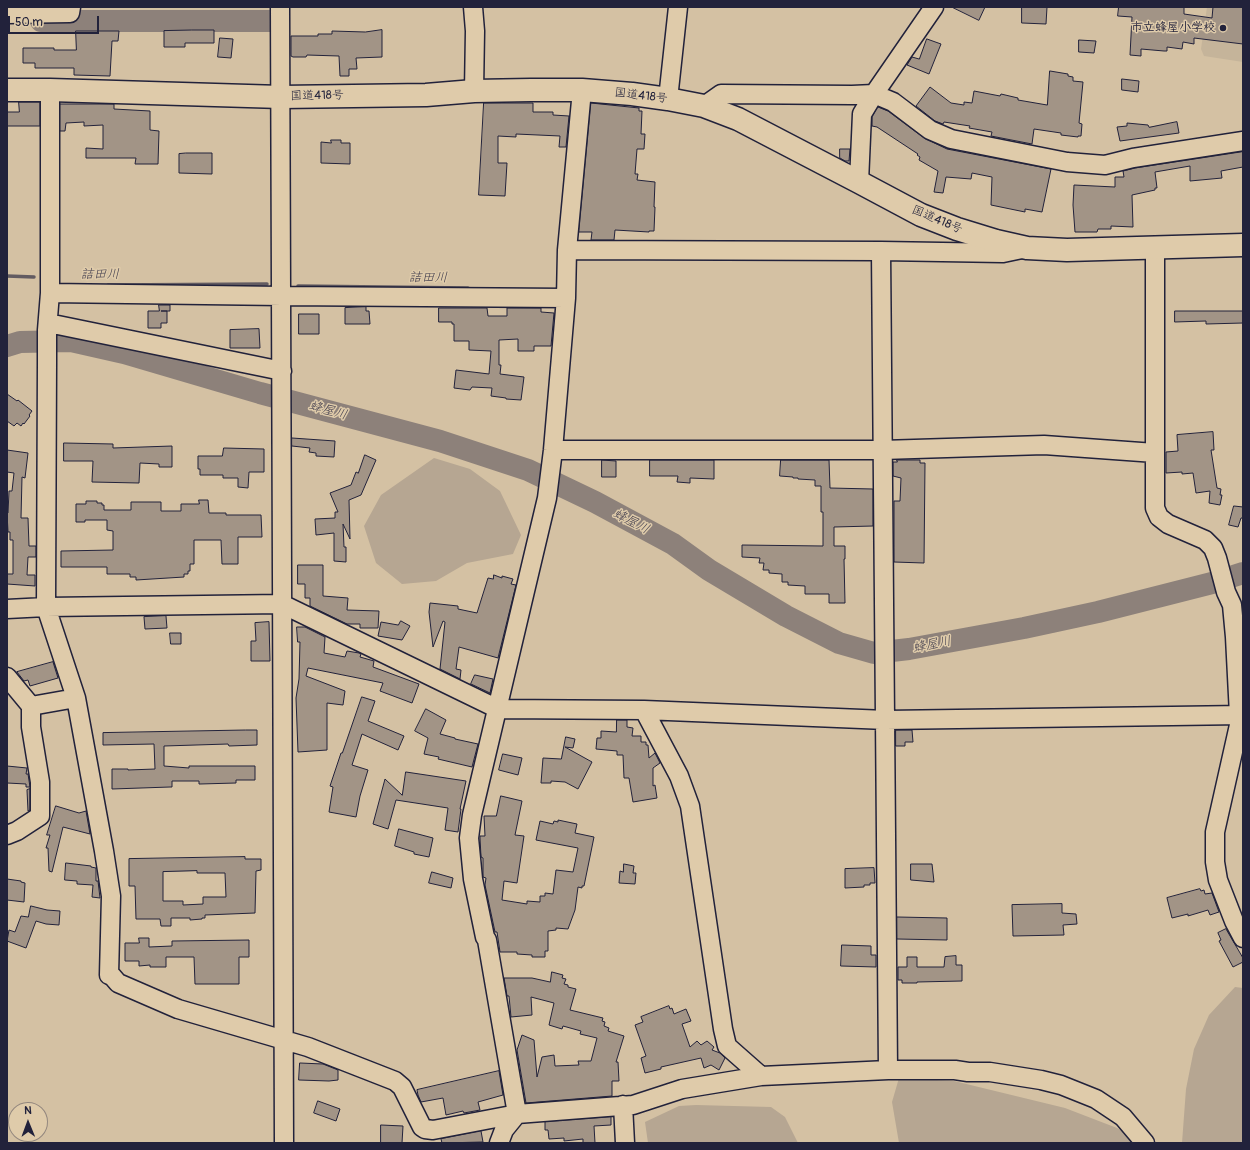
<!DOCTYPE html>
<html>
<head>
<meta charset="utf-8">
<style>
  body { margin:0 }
  #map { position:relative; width:1250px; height:1150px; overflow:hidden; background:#d4c1a3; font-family:Pangolin,sans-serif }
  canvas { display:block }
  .frame { position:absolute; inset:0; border:8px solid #22223b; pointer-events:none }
  .north { position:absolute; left:8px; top:1102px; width:40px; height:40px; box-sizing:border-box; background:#dfcbaa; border:1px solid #93877e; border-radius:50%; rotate:359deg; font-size:11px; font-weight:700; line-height:16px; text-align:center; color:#22223b }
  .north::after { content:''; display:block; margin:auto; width:14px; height:18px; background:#22223b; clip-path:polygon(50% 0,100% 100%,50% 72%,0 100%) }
  .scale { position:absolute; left:8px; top:16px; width:91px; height:18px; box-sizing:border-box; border:2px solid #22223b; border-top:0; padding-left:5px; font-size:12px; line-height:14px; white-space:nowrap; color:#22223b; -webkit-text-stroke:3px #dfcbaa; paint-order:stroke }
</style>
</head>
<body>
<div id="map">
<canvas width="1250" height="1150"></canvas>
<div class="frame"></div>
<div class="north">N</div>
<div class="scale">50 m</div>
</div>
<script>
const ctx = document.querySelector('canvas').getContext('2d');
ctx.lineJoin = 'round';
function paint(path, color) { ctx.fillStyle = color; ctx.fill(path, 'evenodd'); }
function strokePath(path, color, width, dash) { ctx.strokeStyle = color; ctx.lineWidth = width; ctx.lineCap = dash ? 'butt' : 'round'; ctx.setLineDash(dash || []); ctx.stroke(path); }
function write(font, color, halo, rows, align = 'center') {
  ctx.font = font + ' Pangolin,"Klee One",sans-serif'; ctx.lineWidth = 3; ctx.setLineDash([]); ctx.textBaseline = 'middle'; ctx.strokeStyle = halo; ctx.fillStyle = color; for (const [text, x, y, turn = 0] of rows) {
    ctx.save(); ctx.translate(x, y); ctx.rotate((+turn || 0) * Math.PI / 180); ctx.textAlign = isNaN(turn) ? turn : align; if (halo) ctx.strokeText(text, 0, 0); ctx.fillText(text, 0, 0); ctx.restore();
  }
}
const built = new Path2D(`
  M1207,7H1243V62L1204,56L1201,49Z`);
const green = new Path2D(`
  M434,458L470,469L500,491L521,535L513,554L467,563L436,581L402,584L376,563L364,526L381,495Z
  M1235,987L1243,988V1143H1182L1186,1089L1194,1049L1209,1015Z
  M899,1078L954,1081L1065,1108L1117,1128L1144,1143H899L892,1102Z
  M696,1105L771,1107L785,1117L798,1143H648L645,1122L679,1106Z`);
const stream = new Path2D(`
  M7,276L34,277
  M108,285L267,284
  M298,286L468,288`);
const river = new Path2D(`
  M41,21H270
  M7,346L20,342L71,341L124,353L260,393L440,441L528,470L595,502L673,544L709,570L786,616L839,643L874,653L909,649L1024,628L1098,612L1212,583L1243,573`);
const building = new Path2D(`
  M952,7H985L979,20Z
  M1022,7H1047L1046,24L1022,23Z
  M1119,7H1184V14L1212,18L1213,7H1243V44L1194,38V44L1183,42L1182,49L1167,47V51H1164L1141,49V56L1130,55L1132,17L1118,16Z
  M192,30H214V43H185V47H164V31Z
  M382,30V57L356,58L357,69H349V76H340L339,56L307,55L306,57H293L291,56V36H318V34H332V31L365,32Z
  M76,31H119L118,41H112L110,76L74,75V68H35V63H23V48H54V50H76Z
  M220,38L233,39L231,58L218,57Z
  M927,39L941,44L929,74L907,65L912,57L919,59Z
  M1079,40L1096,41L1094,53L1079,52Z
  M1050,71L1068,74V76L1073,77V81L1083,82L1079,123L1082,124L1081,136H1078V137L1061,135V133L1034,129L1032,144L991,136L992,132L969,128L970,126L944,122L943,124L935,121L916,106L930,87L951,103L964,105V102L972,103L974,91L1000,96L1001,94L1018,98V100L1047,105Z
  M1122,79L1139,81L1138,92L1122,90Z
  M19,102H40V126H7V112H19Z
  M484,103H533V112H553V115L569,116L566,147H559L560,136L516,134V137L498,136V163H507L505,196L479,195Z
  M591,103L639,108V111H642L641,134H645L644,149H637L635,174H638L637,180L655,182L654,207H655L654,231H649V232L615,230L614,240H591L592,232H579Z
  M60,104H114V109L150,111V130L159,131L158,164H135L136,158H86V148L103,149V125L84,126V122L66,123L65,131H60Z
  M878,107L888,111L924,138L947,149L1051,169L1042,212L1025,209V212L991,205L992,177L972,173L971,179L946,177L943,193L934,192L938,171L919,160L920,157L917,155L918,154L877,127L872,126V117Z
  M1177,122L1179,133L1120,141L1117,127L1127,126V123L1148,125L1149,127Z
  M331,140H341V143H350V164L321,163V142L331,143Z
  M840,149H850L849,161H845L840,158Z
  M1243,152V167L1221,171L1222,178L1190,181V166L1155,172L1157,188H1155V190L1132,195L1133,227L1111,226V229H1098L1097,232H1075L1073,205L1074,185L1115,187V177H1124L1123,171L1135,168Z
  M186,153H212V174L179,173V154Z
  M159,305H170V311H161H167V323H161V328H148V311H159Z
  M366,307V311H369L370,324H345V308Z
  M439,308H487L488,316H507V308H541V312L554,313L551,346H534V351H518V339L499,340V365H501L500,374L524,377L521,400L506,399V398L491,396L492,388L472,387L470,390L454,388L456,370L489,374L491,351L469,350V341H454V324H452V322H439Z
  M1175,311H1243V323L1206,324V321L1175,322Z
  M299,314H319V334H299Z
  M259,329L260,348H230V330Z
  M7,394L17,401L18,400L32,411L29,415L30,416L24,424L23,423L21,426L17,423L14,426L7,421Z
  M1213,432L1214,450H1211L1217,488L1221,489L1220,495H1222L1220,505L1209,503L1210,491L1196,493L1193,473L1182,474V472L1166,473V452L1178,451L1177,435Z
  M292,438L335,441L334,457L316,456V453L309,452L310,448L292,446Z
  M64,443L113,444V448L172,446V467H159V464L140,463L139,483L92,482L93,461H64Z
  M224,448L264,449V472H249L248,488L238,487V478H223V475H200V469H198V456H222Z
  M7,450L28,453L25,478L22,477L21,518H28L29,546H36V557H28L27,575H35V586L7,584V574H13V540H10V532H8L7,513H8L9,491H12L14,473L7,472Z
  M365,455L376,460L361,495L349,500L350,539L343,524L344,547H346V562L334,561V533L316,535L315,519L335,518V512H338L330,493L351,485L356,472L358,473Z
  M602,460L616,461V477H602Z
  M650,460H714V479L690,478V483L677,482L678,476H650Z
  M781,460H829L830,488L873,489V526L834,527V546H845V559H844L845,603H829V594H805V586L788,585V582H782V574L769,573V570H763L764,563H759L760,558L742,557V545L823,546V512H821V486H815V480L798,479V478H793V477L780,476Z
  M897,460H920V463H925L924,563L894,562V501H900L901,478L893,476V462H897Z
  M199,500H208L209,513H226V515H261L262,537H238V564H222L221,540H194V564H190V571H188V574H184V577L136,580V577H130V574H107V567H61V551L113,550V531L107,530V520H85V522H76V504H86V501H97V503H102V505H104V510H131V502H161V511H181V504H199Z
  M1234,506L1243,507V518H1241L1238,527L1229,525Z
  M298,565H323V596L348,598L347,610L379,611L378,628H360V624H347L310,606V598H305V584H298Z
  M494,575L502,578V576L513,579L511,584L516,585L498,658L459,647L456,669L461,670L460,679L440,669L445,622L443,621L433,647L429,612L430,603L458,606V609L477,613L488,578L493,579Z
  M166,616L167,628L145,629L144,617Z
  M401,621L410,626L402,640L378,636L381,622L398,625Z
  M269,622L270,661H251V641H256L255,623Z
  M297,627H305L325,637L324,653L345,657L347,651L359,653L361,654L360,657L374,661L373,667L419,684L412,703L380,691L383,683L308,668L306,676L345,691L343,705L327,703V750L298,752L296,698L299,679L300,642H298Z
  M170,633H181V644H171Z
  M53,662L58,678L30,686L28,680L24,681L17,672Z
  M475,675L493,679L490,693L471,684Z
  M362,697L375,701L368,721L404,736L398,750L362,734L352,765L368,770L360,796L356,817L329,812L333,787L330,786L341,753H342Z
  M426,709L446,720L440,734L455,738V739L478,744L472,767L438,759L439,757L424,754L428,738L415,731Z
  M617,720H627V727L633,728L632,736H641V742H646V745H648L649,758L655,753L660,763L653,768V786L655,785L657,798L633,802L629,778H624L623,755H617V751L596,749L597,738H601V731L616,732Z
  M246,730H257V745L229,746L228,744L164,746V766L189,768V766H255V780H236V783L200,784H199V781H172V787H170L112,789V769H128V770L155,769L154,744L103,745V733Z
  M896,730H912L913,742H905V746H896Z
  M566,737L575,739L573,748L565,747L592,762L578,789L565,782L551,781V783H541L543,758L561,759Z
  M503,754L522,758L518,775L499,770Z
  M7,766L27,768L26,774H28L30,787H26V784L7,783Z
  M406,772L466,781L460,809H461L458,832L445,830L448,808L396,800L388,829L373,824L385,779L402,795Z
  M30,789V810L28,811L27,790Z
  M501,796L522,801L515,835L524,836L517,883L504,881L502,900L527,904V901L540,902V896H545V893L553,894L556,870L573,872L578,848L536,840L540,821L553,824L554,821L558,822V820L577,824L575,833L594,837L584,886H582V888L578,887L575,910L568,929L556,928V930L548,931V951H545V957H532V955L517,954V952H500L497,932H495L485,885L486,878L483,877V858L481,857L480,838V836H485L484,816H496Z
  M56,806L79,813L86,811L90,834L63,827L52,872L49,871L48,848H46L50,835H47Z
  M399,829L433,838L429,857L414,854V852L395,846Z
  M245,857V859H261V870L256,871L255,913L205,915V918H202V919L190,920V918H171V926H161L160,919H136L135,886H129V859ZM197,871V873H225L226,897H203V904L183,905V901H163V872Z
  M66,863L91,866V867L96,868V881H98L100,898L92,897L93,885L77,884V881L65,880Z
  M624,864L634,866L633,873H636L635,884L619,883L620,871L623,872Z
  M911,864H932L934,882L911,880Z
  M874,868L875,883H870V885H864V887L845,888V869Z
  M432,872L453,878L451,888L429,883Z
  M7,879L21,881V882L25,883L24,902L7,900Z
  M1200,889L1201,891L1204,890L1205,894L1212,893L1219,912L1210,915L1208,910L1188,916V914L1172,918L1167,898Z
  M1062,904V913L1076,914L1077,924L1063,925L1064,935L1013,936L1012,905Z
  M31,906L47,910L60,911L59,925L46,924L36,921L26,948L7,941L9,930L15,932L21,916L28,917Z
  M897,917L947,918V940L897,939Z
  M1226,929L1243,958V962L1233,967L1219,941L1221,940L1218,933Z
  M139,938H149V947L172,946V941L249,940V957H239V984H195L194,957H166V967H150V965L139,966V961H125V943H139Z
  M842,945L871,946V955H876V967L841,966Z
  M956,956V965H962V981L917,982V983H902V980H898V967H907V957H917V967H944L945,957Z
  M552,972L563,975L562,978L566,979L564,984L568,985V987L576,989L570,1010L603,1018L602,1021L605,1022L604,1026L609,1028L608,1031L624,1036L616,1062H618L619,1081H612V1096L526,1103L517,1050L522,1035L534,1040L537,1077L542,1057L554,1055L555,1066L579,1065L578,1061H591L597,1038L580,1034L581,1031L563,1026L562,1029L549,1025L554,1003L531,997L532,1015L511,1017L509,996H507L504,978H532L550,982Z
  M669,1006L670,1009L672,1008L674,1014L686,1009L691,1021L682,1024L690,1047L697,1041L701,1045L707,1041L714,1047L712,1050L720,1053L725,1058L719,1070L711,1065L704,1068L701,1058L661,1067V1069L645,1073L641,1058L646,1056L635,1025L643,1022L641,1017Z
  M300,1063L323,1064L338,1070V1080L329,1081L299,1080Z
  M499,1071L503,1095L478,1102L480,1110L464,1113L463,1111L446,1115L443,1098L421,1102L418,1095L417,1090Z
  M318,1101L340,1109L336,1121L314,1113Z
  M611,1117V1125L594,1126L595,1143H583V1139L564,1141V1138L549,1139L548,1130H545V1122Z
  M381,1125L403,1126L402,1143H381Z
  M481,1131L483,1142L442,1143L441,1139Z`);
const minor = new Path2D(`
  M280,7C284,386 280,764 284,1143
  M473,7L475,31L474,91
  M7,14L70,13L71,7
  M50,90V293L47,330V362L46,607L76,698L104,851L111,896L109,975L112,976L118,983L178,1009L308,1047L395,1081L402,1087L422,1127L425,1129L433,1130L517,1114L633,1105L682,1089L761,1076L888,1070H955L968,1072H990L1041,1080L1061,1085L1096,1099L1123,1117L1145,1143
  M668,99L678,7
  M704,106L721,94L852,95L874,94L893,102L930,130L951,139L1067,162L1105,165L1133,158L1243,141
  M859,182L862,114L874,94L934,7
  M1155,246V508L1159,517L1168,524L1205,540L1213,548L1217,558L1226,592L1232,605L1235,637L1239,715V725L1215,832V862L1218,880L1234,921L1243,938
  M567,250L881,251L1003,253L1022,249
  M881,251L888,1070
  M50,293L282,296L566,298
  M48,323L282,371
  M553,450H882L1044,445L1155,453
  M7,609L46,607L282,604L498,709L644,710L886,720L1243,715
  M7,677L31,706V727L40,782V816L17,831L7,835
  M31,706L76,698
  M644,710L679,776L690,806L723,1029L727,1046L761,1076
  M623,1105L625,1143
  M499,1143L504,1130L517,1114L487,940L485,937L473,879L469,838L472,815L547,498L553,450L566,298L567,250L582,90`);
const highway = new Path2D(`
  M7,90H50L281,97L426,95L474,91L531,90H582L632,94L668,99L704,106L738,119L859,182L921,215L957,229L996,241L1027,248L1067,250L1243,245`);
const markers = [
  [1223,28,4,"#22223b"]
];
const poiNames = [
  ["市立蜂屋小学校",1215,28]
];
const streetNames = [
  ["国道418号",317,96,-1],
  ["国道418号",641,96,7],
  ["国道418号",937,220,23]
];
const waterNames = [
  ["詰田川",100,275],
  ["詰田川",428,278,1],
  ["蜂屋川",328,411,15],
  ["蜂屋川",631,522,27],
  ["蜂屋川",932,645,-11]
];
paint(built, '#c5b49a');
paint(green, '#b6a692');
strokePath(stream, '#625b61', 3.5);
strokePath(river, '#8d817a', 22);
paint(building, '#a29486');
strokePath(building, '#22223b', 1);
strokePath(minor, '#22223b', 21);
strokePath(highway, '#22223b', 25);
strokePath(minor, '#dfcbaa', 18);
strokePath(highway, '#dfcbaa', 22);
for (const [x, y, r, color] of markers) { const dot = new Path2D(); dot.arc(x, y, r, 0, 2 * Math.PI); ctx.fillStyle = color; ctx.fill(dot); strokePath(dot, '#dfcbaa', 1.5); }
write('bold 12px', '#22223b', '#dfcbaa', poiNames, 'right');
write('12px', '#22223b', '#dfcbaa', streetNames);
write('italic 13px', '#423e4e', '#dfcbaa', waterNames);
</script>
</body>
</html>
